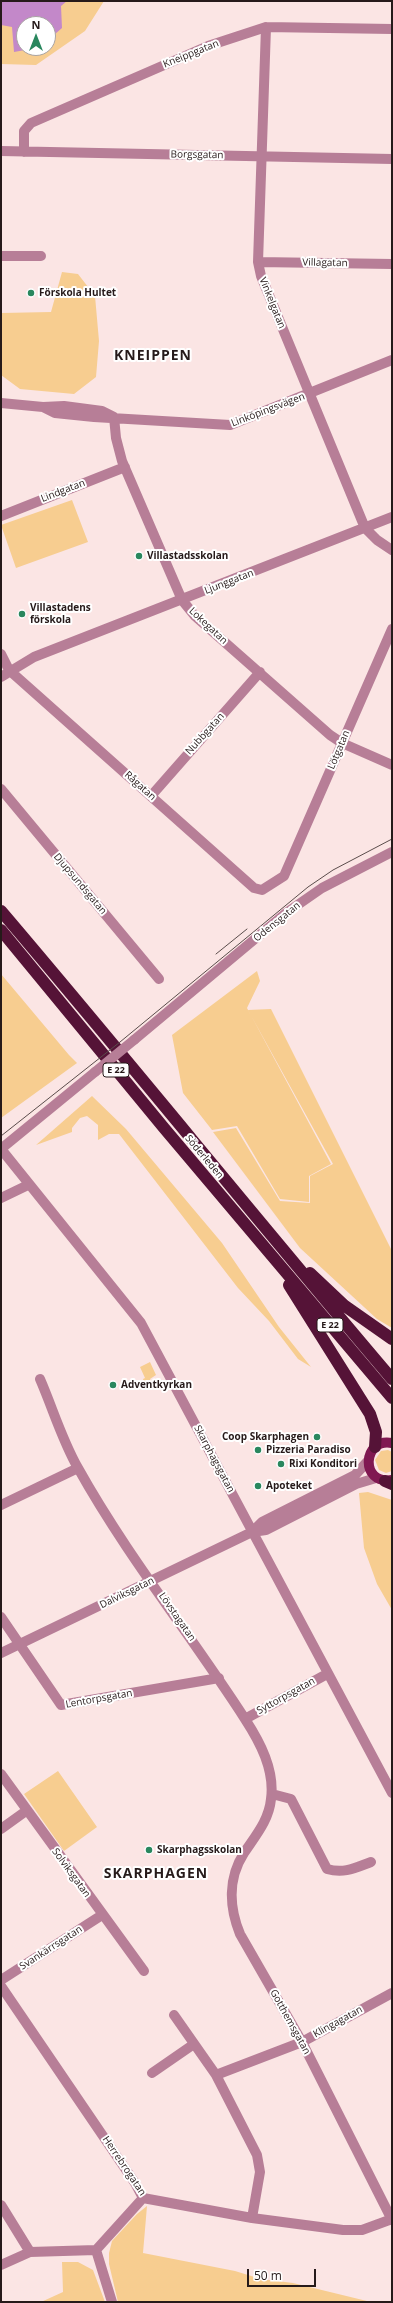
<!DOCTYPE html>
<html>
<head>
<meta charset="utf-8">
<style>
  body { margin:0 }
  #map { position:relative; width:393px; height:2303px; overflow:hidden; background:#fbe5e4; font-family:"Open Sans",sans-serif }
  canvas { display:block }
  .frame { position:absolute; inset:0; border:2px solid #261a1a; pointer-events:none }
  .north { position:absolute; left:16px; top:16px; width:40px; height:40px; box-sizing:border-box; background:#fff; border:1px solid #a8a3a3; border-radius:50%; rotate:0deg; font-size:11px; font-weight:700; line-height:16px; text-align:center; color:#261a1a }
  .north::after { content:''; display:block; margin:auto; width:14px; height:18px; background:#29875e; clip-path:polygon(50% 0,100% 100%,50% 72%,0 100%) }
  .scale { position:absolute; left:247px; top:2269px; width:69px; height:18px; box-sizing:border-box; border:2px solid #261a1a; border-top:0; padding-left:5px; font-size:12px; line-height:14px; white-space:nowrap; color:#261a1a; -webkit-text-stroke:3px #fff; paint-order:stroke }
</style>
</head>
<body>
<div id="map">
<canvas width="393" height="2303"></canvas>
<div class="frame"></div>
<div class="north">N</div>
<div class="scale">50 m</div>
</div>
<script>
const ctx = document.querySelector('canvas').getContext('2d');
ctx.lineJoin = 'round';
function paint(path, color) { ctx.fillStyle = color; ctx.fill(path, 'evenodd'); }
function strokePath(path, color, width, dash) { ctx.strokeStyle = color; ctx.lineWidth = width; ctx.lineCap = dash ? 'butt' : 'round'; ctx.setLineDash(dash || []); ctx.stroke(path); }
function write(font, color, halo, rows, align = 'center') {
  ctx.font = font + ' "Open Sans",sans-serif'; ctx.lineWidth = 4; ctx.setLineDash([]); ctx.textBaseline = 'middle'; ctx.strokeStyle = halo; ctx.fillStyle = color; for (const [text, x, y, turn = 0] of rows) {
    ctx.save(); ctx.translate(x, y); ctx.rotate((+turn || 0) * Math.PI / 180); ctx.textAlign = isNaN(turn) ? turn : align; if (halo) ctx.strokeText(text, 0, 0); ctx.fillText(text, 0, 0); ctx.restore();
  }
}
const green = new Path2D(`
  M1,1H104L85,31L36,65L1,64ZM24,24H48V48H24Z
  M62,272L78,274L95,296L99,341L96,377L74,394L20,389L1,375V313L51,312Z
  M72,500L88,542L16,568L1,525Z
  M257,971L260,981L247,1008L331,1164L309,1176V1202L280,1199L237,1126L212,1130L183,1093L172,1035Z
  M1,974L69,1055L77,1063L1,1118Z
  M271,1009L392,1251V1328L377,1319L300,1248L213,1132L236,1128L280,1201L310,1203V1176L333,1164L248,1010Z
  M92,1096L126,1129L222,1243L279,1327L311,1367L298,1359L269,1321L238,1288L119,1134H109L98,1140V1125L87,1116L80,1118L72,1128V1132L36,1145Z
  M150,1362L156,1375L150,1379L153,1385L142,1390L139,1385L144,1383L143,1379L145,1378L140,1367Z
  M388,1450L392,1452V1471L386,1473L379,1470L375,1460L381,1451Z
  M368,1492L392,1500V1610L377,1584L364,1548L359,1493Z
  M58,1771L97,1827L64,1851L24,1794Z
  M147,2206L143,2253L235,2271L261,2279L293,2283L371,2302H118L109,2264V2253L112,2241L137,2214Z
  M62,2262H78L93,2270L105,2302H41L63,2292Z`);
const water = new Path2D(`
  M1,1H67L61,6L62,28L48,40V24H24V48H36L14,52L12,27L1,25Z`);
const minor = new Path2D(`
  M266,27L258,262L261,276L365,528L377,540L392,550
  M1,151L392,159
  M24,152V131L31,123L208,46L266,27L392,29
  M1,256H41
  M258,262L392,264
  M1,403L43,407L64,406L102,411L114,417
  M43,407L55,413L94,417L230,425L392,360
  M114,417L116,438L122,461L182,600L195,616L330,735L342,743L392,765
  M1,516L125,467
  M1,654L9,670L254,888L262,890L284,876L392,629
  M1,677L34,657L392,517
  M1,789L159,979
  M151,796L260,672
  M134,1040L286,913L322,888L392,852
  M1,1149L141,1323L392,1793
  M1,1149L95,1072
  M1,1198L28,1185
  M40,1379C53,1409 62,1440 78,1468C127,1556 191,1635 245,1719C260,1742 275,1770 271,1799C269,1820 256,1835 244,1853C228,1878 229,1907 240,1934L302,2042L392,2220
  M1,1505L78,1468
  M252,1532L266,1530L356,1484L376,1478
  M1,1617L61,1705L219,1678
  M1,1653L252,1532L262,1522L355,1475L368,1461
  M245,1719L327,1674
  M1,1774L144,1971
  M272,1794L291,1799L327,1869C344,1874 355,1868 371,1862
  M1,1829L26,1811
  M1,1980L102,1915
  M1,1986L135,2183L143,2198L252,2218L343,2230H362L392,2219
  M174,2015L216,2075L257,2155L260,2172L252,2218
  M152,2073L194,2044
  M216,2075L302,2042L392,1993
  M1,2205L30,2252
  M96,2250L112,2302
  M1,2265L30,2252L96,2250L143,2198`);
const major = new Path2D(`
  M392,1443C363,1437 359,1485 392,1480`);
const highway = new Path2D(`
  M1,911C133,1066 260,1224 392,1379
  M1,930L164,1128L392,1398
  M310,1273L345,1306L392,1339
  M289,1285L370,1414L376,1432L375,1447
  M385,1481L392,1484`);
const tram = new Path2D(`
  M216,954L247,929
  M1,1136L120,1042L308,887L333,870L392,839`);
const minorBridge = new Path2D(`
  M95,1072L134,1040`);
const markers = [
  [31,293,4,"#29875e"],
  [139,556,4,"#29875e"],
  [22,614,4,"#29875e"],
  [113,1385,4,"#29875e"],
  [317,1437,4,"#29875e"],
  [258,1450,4,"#29875e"],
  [281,1464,4,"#29875e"],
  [258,1486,4,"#29875e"],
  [149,1850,4,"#29875e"]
];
const shields = [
  [116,1070,26],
  [330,1325,26]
];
const shieldNames = [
  ["E 22",116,1070],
  ["E 22",330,1325]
];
const streetNames = [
  ["Kneippgatan",191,54,-22],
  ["Borgsgatan",197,155,1],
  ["Villagatan",325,263,1],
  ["Vinkelgatan",272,303,68],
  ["Linköpingsvägen",268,410,-21],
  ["Lindgatan",63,491,-21],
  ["Ljunggatan",229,582,-21],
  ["Lokegatan",208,626,43],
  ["Nubbgatan",205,734,-48],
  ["Lötgatan",339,750,-67],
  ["Rågatan",140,786,42],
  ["Djupsundsgatan",80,884,50],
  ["Odensgatan",277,922,-39],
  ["Söderleden",204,1157,50],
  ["Skarphagsgatan",214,1459,62],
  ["Dalviksgatan",127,1593,-26],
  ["Lövstagatan",177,1617,55],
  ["Syttorpsgatan",286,1696,-29],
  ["Lentorpsgatan",99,1699,-10],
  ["Solviksgatan",71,1873,54],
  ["Svankärrsgatan",51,1948,-33],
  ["Gotthemsgatan",290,2022,61],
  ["Klingagatan",338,2022,-29],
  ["Herrebrogatan",124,2166,56]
];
const poiNames = [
  ["Förskola Hultet",39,293],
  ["Villastadsskolan",147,556],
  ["Villastadens",30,608],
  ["förskola",30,620],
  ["Adventkyrkan",121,1385],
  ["Coop Skarphagen",309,1437,"right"],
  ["Pizzeria Paradiso",266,1450],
  ["Rixi Konditori",289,1464],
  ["Apoteket",266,1486],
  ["Skarphagsskolan",157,1850]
];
const districtNames = [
  ["KNEIPPEN",153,356],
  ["SKARPHAGEN",156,1874]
];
paint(green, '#f7cd90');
paint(water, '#c388c9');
strokePath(minor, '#b77e97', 10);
strokePath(major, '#801852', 10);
strokePath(highway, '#551337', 12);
strokePath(tram, '#5a4c4b', 1);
strokePath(minorBridge, '#b77e97', 10);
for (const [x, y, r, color] of markers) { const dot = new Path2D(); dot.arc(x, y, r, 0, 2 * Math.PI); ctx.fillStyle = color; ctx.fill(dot); strokePath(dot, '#fff', 1.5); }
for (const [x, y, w] of shields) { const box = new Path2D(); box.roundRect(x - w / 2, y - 7, w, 14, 3); ctx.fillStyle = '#fff'; ctx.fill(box); strokePath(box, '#261a1a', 1); }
write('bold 9px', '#261a1a', null, shieldNames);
write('10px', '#261a1a', '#fff', streetNames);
write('bold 10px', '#261a1a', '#fff', poiNames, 'left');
ctx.letterSpacing = '1px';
write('bold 14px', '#261a1a', '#fff', districtNames);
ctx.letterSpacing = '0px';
</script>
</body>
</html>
